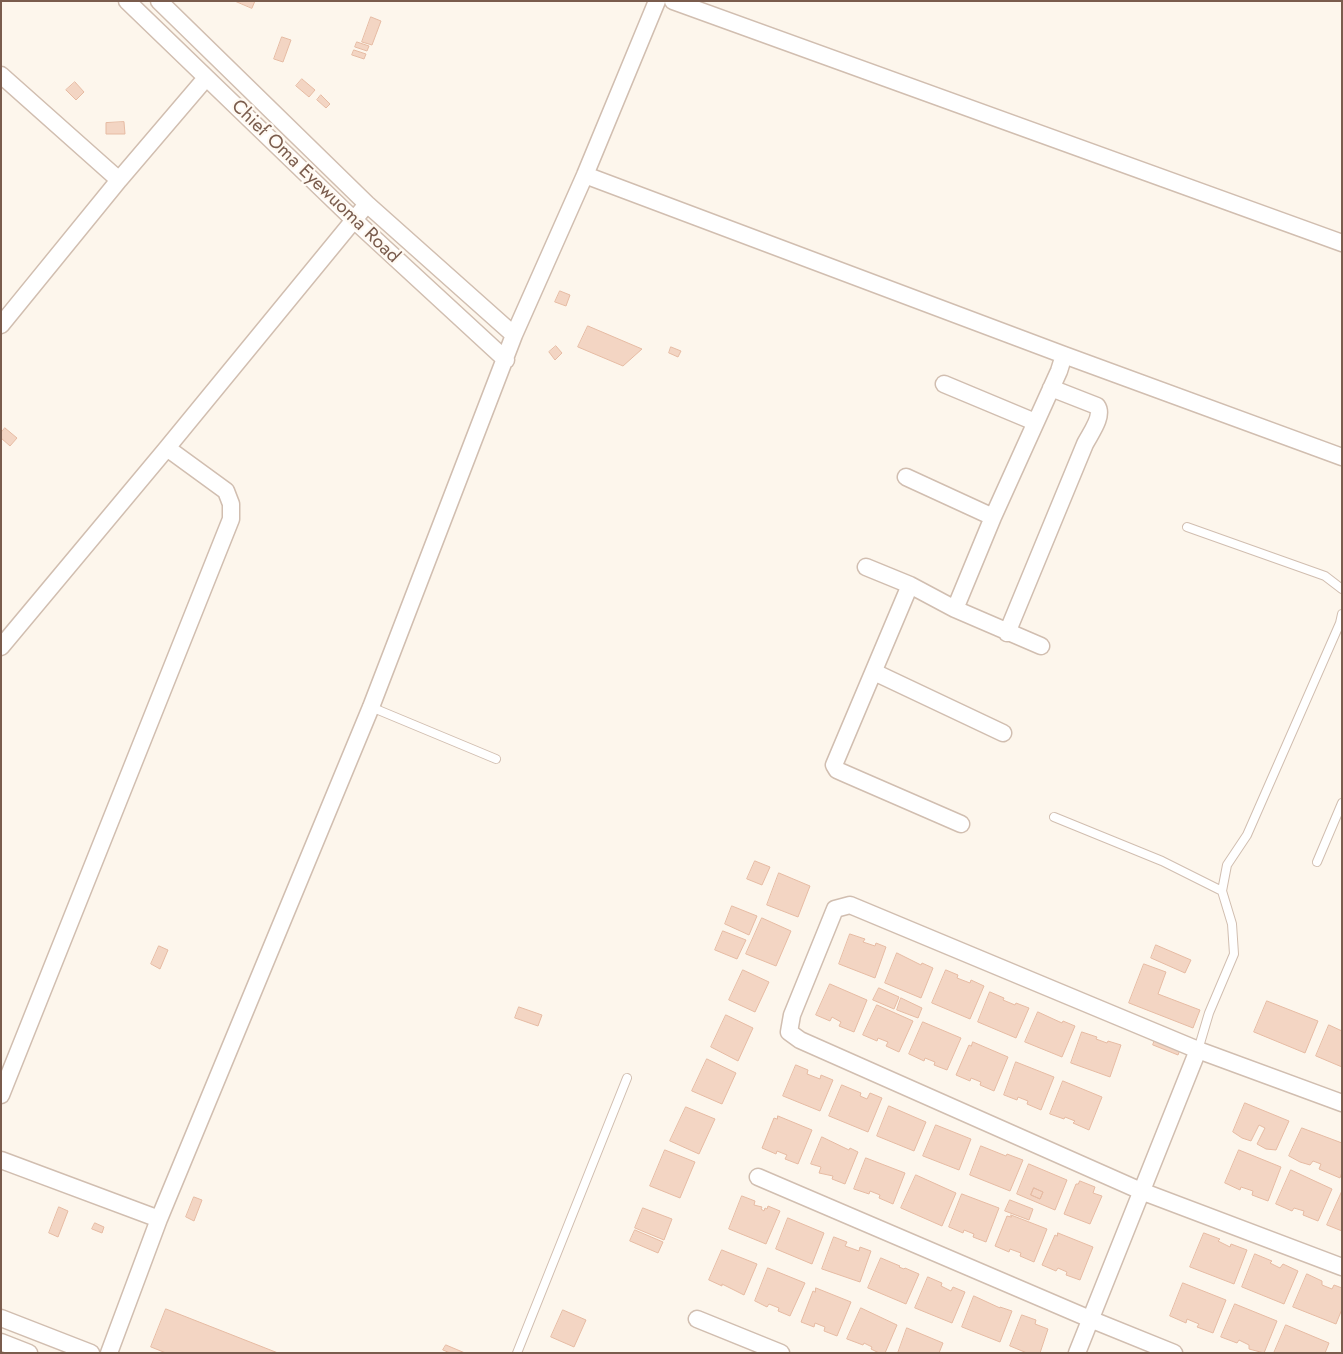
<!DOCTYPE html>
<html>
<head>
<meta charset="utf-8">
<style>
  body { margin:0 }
  #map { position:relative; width:1343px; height:1354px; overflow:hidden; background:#fdf6ec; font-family:Jost,sans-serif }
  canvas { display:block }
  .frame { position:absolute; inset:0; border:2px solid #7a5c4d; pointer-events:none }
</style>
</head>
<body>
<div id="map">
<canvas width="1343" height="1354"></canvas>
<div class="frame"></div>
</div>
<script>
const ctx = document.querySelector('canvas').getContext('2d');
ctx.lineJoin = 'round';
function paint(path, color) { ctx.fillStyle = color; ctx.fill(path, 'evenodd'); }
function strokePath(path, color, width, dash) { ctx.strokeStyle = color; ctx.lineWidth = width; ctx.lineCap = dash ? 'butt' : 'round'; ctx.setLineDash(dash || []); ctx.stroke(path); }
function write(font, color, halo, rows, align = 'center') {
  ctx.font = font + ' Jost,sans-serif'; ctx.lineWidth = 4.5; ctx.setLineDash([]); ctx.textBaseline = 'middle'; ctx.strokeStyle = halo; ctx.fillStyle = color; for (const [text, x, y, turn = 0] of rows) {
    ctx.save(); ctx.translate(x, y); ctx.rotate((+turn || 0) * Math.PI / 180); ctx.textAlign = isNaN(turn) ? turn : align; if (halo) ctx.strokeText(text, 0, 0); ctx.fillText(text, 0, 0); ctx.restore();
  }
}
const building = new Path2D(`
  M235,1H255L252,8Z
  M371,17L381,21L372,45L362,42Z
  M282,37L291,40L283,62L274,59Z
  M357,42L369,46L367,51L355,47Z
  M354,50L366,54L364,59L352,55Z
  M302,79L315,90L309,97L296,86Z
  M75,82L84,92L76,100L66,90Z
  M321,95L330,104L326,108L317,100Z
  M124,122L125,134H106V123Z
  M560,291L570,295L566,306L555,302Z
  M588,326L642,349L623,366L578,347Z
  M556,346L562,353L555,360L549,352Z
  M671,347L681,351L678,357L669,353Z
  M5,428L17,438L10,446L1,438V433Z
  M755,861L770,867L762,885L747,879Z
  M779,873L810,886L798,917L767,905Z
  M732,906L757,916L749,935L725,924Z
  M762,918L791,931L776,966L746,954Z
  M723,931L746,940L737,959L715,950Z
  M850,934L865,939L863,942L875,946L876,943L886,947L875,978L839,964Z
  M1156,945L1191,960L1185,973L1151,958Z
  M159,946L168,950L160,969L151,964Z
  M897,953L921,965L922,963L933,968L921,998L885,983Z
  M1144,964L1166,972L1158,994L1200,1010L1193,1028L1129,1003Z
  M743,970L769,982L755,1012L729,1000Z
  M946,970L958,975L957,978L970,983L971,980L984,986L970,1019L932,1003Z
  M830,984L867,1000L854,1032L839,1026L841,1022L832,1017L830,1021L816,1015Z
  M879,988L899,997L894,1009L873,1000Z
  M990,992L1004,998L1003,1000L1015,1005L1016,1003L1029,1008L1016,1038L978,1022Z
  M901,998L922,1008L918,1018L897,1010Z
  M1267,1001L1318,1021L1305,1053L1254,1032Z
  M877,1005L913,1021L899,1052L886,1046L888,1042L878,1038L877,1041L863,1035Z
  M519,1007L542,1015L538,1026L515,1018Z
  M1038,1012L1062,1023L1063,1021L1075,1026L1062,1057L1025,1042Z
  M726,1015L753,1028L738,1061L711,1047Z
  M923,1022L961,1038L947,1070L934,1065L935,1062L925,1058L924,1061L909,1054Z
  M1329,1025L1342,1031V1067L1316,1056Z
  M1082,1032L1097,1037L1096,1039L1107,1043L1108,1041L1121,1045L1110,1077L1071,1063Z
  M1156,1037L1181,1047L1178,1055L1153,1045Z
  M973,1042L1008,1057L994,1091L980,1085L981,1082L971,1078L970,1081L956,1075L969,1045L971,1046Z
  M707,1059L736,1073L722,1104L692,1091Z
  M1016,1062L1054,1077L1041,1110L1027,1104L1028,1101L1018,1097L1017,1100L1004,1095Z
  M796,1065L808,1070L807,1074L820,1079L821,1075L833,1080L820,1111L783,1096Z
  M1063,1081L1102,1097L1089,1130L1073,1123L1075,1121L1065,1117L1064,1119L1050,1114Z
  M842,1085L861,1093L860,1096L867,1099L870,1093L882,1098L868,1132L829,1116Z
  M1245,1103L1289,1121L1276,1150L1266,1149L1257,1144L1265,1128L1259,1125L1251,1141L1242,1138L1233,1132Z
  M889,1106L926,1122L914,1151L877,1136Z
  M686,1107L715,1119L699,1154L670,1141Z
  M778,1116L812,1130L798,1164L785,1159L787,1155L777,1151L776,1154L762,1148L774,1118L777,1119Z
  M936,1125L971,1139L959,1170L923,1156Z
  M1302,1128L1342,1143V1172L1340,1178L1319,1169L1321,1164L1313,1161L1310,1165L1300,1162L1289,1156Z
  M822,1137L849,1150L850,1148L858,1152L845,1184L832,1179L833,1176L819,1173L821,1167L811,1164Z
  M981,1146L1006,1156L1007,1154L1023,1160L1010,1191L970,1175Z
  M665,1150L695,1162L680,1198L650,1186Z
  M1239,1150L1281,1167L1268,1201L1252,1195L1253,1191L1241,1187L1240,1190L1225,1183Z
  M866,1158L905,1173L893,1204L879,1198L880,1195L870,1191L869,1194L854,1189Z
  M1029,1164L1067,1180L1055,1210L1017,1194ZM1034,1188L1043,1192L1040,1199L1031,1195Z
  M1291,1170L1332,1189L1318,1221L1303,1215L1304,1211L1294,1208L1292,1211L1276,1204Z
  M916,1175L956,1193L942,1226L901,1208Z
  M1080,1181L1095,1187L1093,1193L1102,1196L1090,1224L1064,1214L1076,1184H1078Z
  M1034,1188L1043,1192L1040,1199L1031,1195Z
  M1342,1191V1231L1327,1225Z
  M962,1194L999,1208L986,1242L973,1237L974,1234L964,1230L963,1233L949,1227Z
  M742,1196L755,1201L754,1205L762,1207L761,1209L764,1211L765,1208L767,1209L768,1206L780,1211L766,1244L729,1229Z
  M194,1197L202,1200L194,1221L186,1217Z
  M1010,1200L1033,1209L1029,1220L1005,1211Z
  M59,1207L68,1211L58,1237L49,1233Z
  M643,1208L672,1219L664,1240L635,1228Z
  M1011,1215L1047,1229L1034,1262L1020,1256L1021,1253L1010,1249L1009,1252L995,1246L1007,1216L1011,1217Z
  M788,1218L824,1233L812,1264L776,1249Z
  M95,1223L104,1227L102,1233L92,1229Z
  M635,1230L663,1242L658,1253L630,1241Z
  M1058,1233L1093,1247L1080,1280L1066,1275L1067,1272L1058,1268L1056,1271L1042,1265L1055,1235L1057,1236Z
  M1204,1233L1220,1239L1218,1241L1230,1247L1231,1244L1247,1250L1234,1284L1190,1267Z
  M834,1237L847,1242L845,1246L859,1251L860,1247L871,1251L860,1282L822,1269Z
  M722,1250L757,1264L744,1295L722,1284V1286L709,1280Z
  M1255,1254L1272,1261L1270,1263L1280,1268L1283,1264L1298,1271L1284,1304L1242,1287Z
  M881,1258L900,1266L899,1267L904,1269L905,1268L919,1274L906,1304L868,1288Z
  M768,1268L805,1283L790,1316L778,1311L779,1308L769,1304L767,1307L755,1301Z
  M1307,1274L1322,1281V1285L1332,1289L1334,1285L1342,1288V1309L1336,1324L1293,1307Z
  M928,1277L942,1283L941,1286L951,1291L953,1287L965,1292L952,1323L915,1308Z
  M1183,1283L1226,1300L1213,1333L1197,1327L1199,1324L1187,1319L1186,1323L1170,1316Z
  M816,1288L851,1302L837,1336L824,1331L825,1327L815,1323L814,1327L801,1322L813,1291L815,1292Z
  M974,1296L1000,1308V1307L1012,1311L1000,1342L962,1327Z
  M1235,1304L1277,1321L1264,1353L1249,1349V1345L1239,1340L1237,1343L1221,1337Z
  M861,1308L897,1325L885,1353H879L871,1349L872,1347L864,1343L863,1345L847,1339Z
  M166,1309L278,1353H166L151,1347Z
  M563,1310L586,1320L574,1347L551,1337Z
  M1022,1315L1036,1320L1035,1324L1048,1329L1040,1353H1027L1010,1346Z
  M1286,1325L1329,1343L1325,1353H1274Z
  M907,1328L943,1343L939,1353H898Z
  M446,1345L465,1353H450L443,1350Z`);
const service = new Path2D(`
  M1187,527L1325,576L1342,589
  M371,707L496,759
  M1054,817L1162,861L1222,891
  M1317,862L1342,803
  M1198,1050L1209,1013L1234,954L1232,924L1222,891L1227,865L1247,835L1340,623L1342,614
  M517,1353L627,1078`);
const minor = new Path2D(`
  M127,1L353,219L506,360
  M159,1L367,204L514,335
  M673,1L1342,243
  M1,75L119,180
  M585,175L1064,355L1342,457
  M1,325L119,180L206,78
  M944,384L1035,422
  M906,477L993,517
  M866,567L910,585L955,609L993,517L1059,371L1064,355
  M910,585L834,765L837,770L846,774L961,824
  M955,609L1041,646
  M1007,633L1085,444C1090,434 1104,416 1097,406L1051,388
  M1,647L167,448L367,204
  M874,672L1003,733
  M1,1095L231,519V504L226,491L167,448
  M1342,1103L1198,1050L850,905L835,909L792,1015L789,1032L800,1040L1141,1191L1342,1267
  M1,1160L159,1219
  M758,1177L1090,1319L1174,1353
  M1,1318L91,1353
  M697,1319L781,1353
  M1,1342L29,1353
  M109,1353L159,1219L371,707L514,335L585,175L657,1
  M1077,1353L1198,1050`);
const streetNames = [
  ["Chief Oma Eyewuoma Road",315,182,44]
];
paint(building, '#f3d5c3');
strokePath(building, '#e6bba3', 1);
strokePath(service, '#d1beb0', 10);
strokePath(minor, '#d1beb0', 19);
strokePath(service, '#fff', 8);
strokePath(minor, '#fff', 16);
write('19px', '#7a5c4d', '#fffaf3', streetNames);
</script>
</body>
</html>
